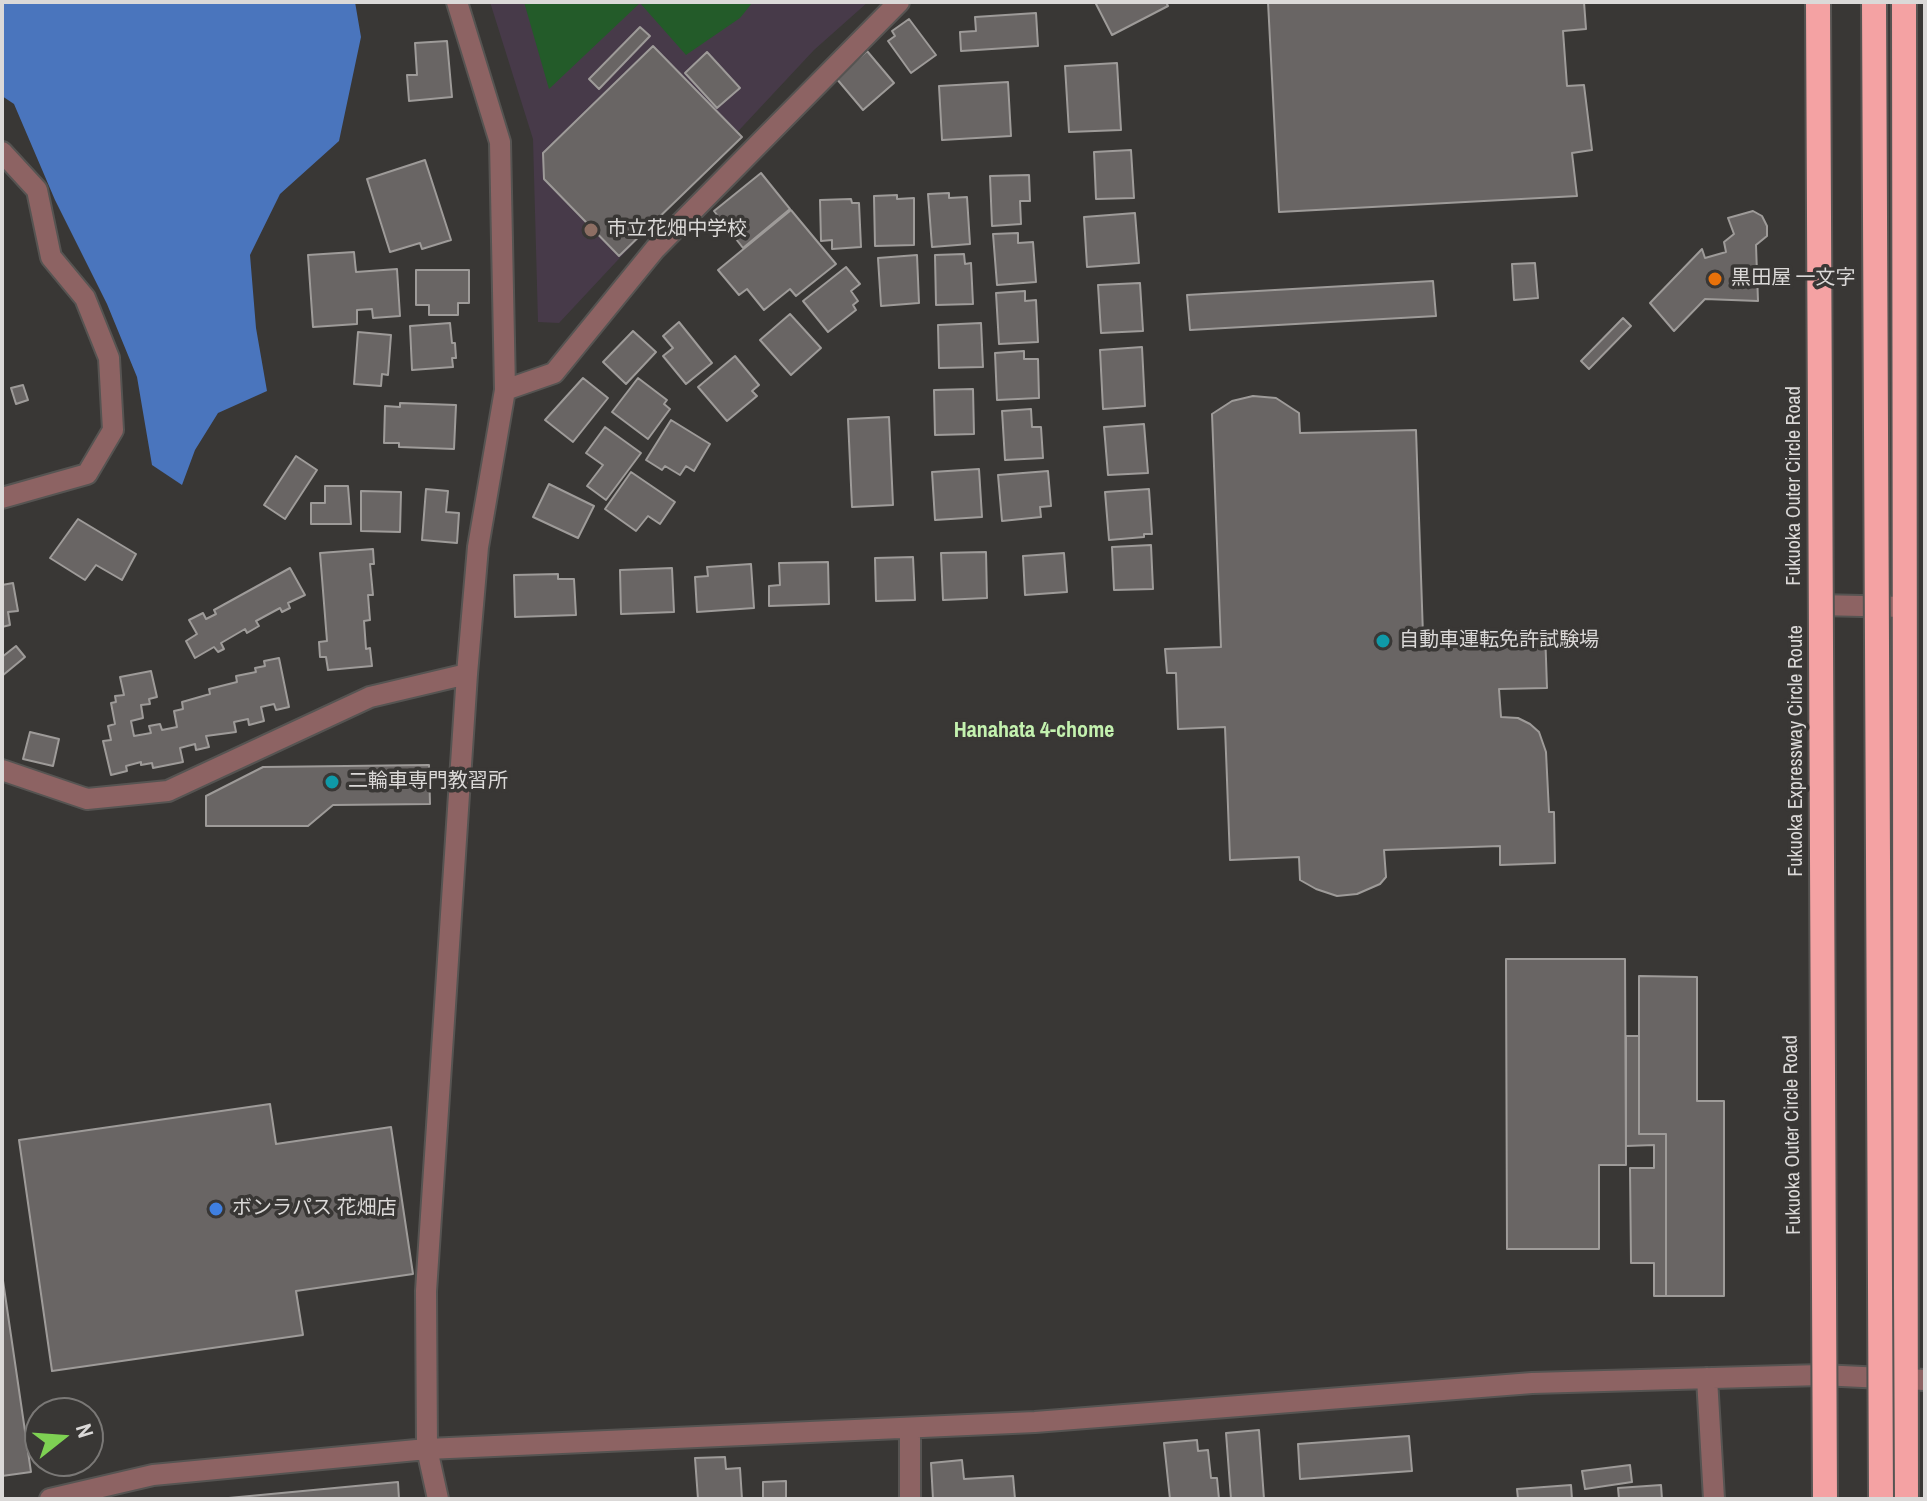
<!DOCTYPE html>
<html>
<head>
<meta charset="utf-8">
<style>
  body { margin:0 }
  #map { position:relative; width:1927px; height:1501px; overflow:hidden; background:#393735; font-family:"Archivo Narrow",sans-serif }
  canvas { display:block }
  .frame { position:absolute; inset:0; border:4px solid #dbd9d8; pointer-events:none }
  .north { position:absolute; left:24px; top:1397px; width:80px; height:80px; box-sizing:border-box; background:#393735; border:2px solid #7a7876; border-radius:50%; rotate:73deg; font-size:22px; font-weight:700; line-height:32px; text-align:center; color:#dbd9d8 }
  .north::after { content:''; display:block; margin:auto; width:28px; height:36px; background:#7ed153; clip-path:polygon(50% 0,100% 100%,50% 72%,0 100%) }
</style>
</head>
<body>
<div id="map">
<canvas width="1927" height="1501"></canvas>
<div class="frame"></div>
<div class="north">N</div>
</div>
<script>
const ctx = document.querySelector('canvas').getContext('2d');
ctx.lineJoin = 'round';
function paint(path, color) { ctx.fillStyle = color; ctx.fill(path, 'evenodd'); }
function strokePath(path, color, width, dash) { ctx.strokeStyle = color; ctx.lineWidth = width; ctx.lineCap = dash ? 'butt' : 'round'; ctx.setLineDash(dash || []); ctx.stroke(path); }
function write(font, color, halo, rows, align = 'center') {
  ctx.font = font + ' "Archivo Narrow","Noto Sans JP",sans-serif'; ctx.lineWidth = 7; ctx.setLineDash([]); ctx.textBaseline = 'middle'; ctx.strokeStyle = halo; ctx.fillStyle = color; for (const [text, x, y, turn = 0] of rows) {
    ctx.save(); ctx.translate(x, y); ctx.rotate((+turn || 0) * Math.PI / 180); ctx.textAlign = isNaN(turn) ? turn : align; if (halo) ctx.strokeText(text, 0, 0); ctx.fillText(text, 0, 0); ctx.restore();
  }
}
const education = new Path2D(`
  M490,2H868L814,50L559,323L538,322L533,139Z`);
const green = new Path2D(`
  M524,2H753L740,18L686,55L640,3L549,89Z`);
const water = new Path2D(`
  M2,2H355L361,37L339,141L280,194L250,255L256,328L267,391L218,413L195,450L182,485L152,465L137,377L107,304L55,200L14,104L2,96Z`);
const building = new Path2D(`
  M1095,2H1166L1168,6L1112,35Z
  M1268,2H1584L1586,29L1563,31L1567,86L1584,85L1592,150L1572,153L1577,196L1279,212Z
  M1036,13L1038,46L961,51L960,32L976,31L975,17Z
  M909,19L936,55L911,73L888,41L895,36L892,31Z
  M640,27L650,36L599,89L589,79Z
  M447,41L452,97L409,101L407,75H417L415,43Z
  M653,46L742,137L619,256L544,179L543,153Z
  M867,51L894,83L863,110L836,78Z
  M707,52L740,88L717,108L685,73Z
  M1117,63L1121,130L1069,132L1065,66Z
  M1008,82L1011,136L942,140L939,86Z
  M1131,150L1134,198L1096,199L1094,152Z
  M425,160L451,240L422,249L420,243L390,252L367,179Z
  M761,173L790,209L743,248L714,211Z
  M1029,175L1030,201H1020L1021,224L992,226L990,176Z
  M949,193V198L967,197L970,244L932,247L928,194Z
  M897,195V199L914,198V245L875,246L874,196Z
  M851,199L852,203H859L861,247L832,249V240L821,241L820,200Z
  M791,210L836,264L796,296L790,289L764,310L747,289L739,295L718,270Z
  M1753,211L1762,216L1767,226V236L1756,245L1758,301L1705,299L1674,331L1650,303L1702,249L1705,258L1726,252L1724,242L1734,234L1728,218Z
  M1135,213L1139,263L1087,267L1084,217Z
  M1018,233V243L1033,242L1036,282L997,285L993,234Z
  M354,252L356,272L397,269L400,316L373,318L372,309L357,310V324L313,327L308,255Z
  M964,254L965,264L971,263L973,304L936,305L935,255Z
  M917,255L919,303L881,306L878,258Z
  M1535,263L1538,298L1514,300L1512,264Z
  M846,267L860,284L851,291L858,301L853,305L856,310L828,332L803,301Z
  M416,270H469V303H458V315H429V305H416Z
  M1433,281L1436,316L1190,330L1187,295Z
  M1140,283L1143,331L1101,333L1098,285Z
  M1025,291V301L1036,300L1038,342L999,344L996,293Z
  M790,314L821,348L791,375L760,340Z
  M1623,318L1631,326L1589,369L1581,361Z
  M679,322L712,363L686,384L663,356L673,348L663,336Z
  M450,323L452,343H455L456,358H452L453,367L412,370L410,326Z
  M981,323L983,367L939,368L938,325Z
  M633,331L656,352L626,384L603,362Z
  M358,332L391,335L388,375L382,374L381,386L354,384Z
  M1142,347L1145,406L1103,409L1100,350Z
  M1024,351V359H1038L1039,398L997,400L995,353Z
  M735,356L759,385L752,391L757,396L727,421L698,387Z
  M583,378L608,398L573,442L545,420Z
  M638,378L667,400L664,404L670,409L648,439L612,412Z
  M23,385L28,400L16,404L11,388Z
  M973,389L974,434L935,435L934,390Z
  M1253,396L1276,398L1299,413L1300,433L1416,430L1423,635L1545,630L1547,688L1499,689L1501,717L1518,718L1530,724L1539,732L1546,752L1549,812H1554L1555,863L1500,865V846L1384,850L1386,877L1380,884L1357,894L1337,896L1316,889L1300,880L1299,857L1230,860L1225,727L1178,729L1176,673H1167L1165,649L1221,647L1212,414L1232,401Z
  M400,403L456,405L454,449L399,447V443H384L385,406L400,407Z
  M1031,409L1032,427H1041L1043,458L1005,460L1002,411Z
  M889,417L893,505L852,507L848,419Z
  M671,420L710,444L694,471L686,466L680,475L665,466L662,470L646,460Z
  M1144,424L1148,473L1108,475L1104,427Z
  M605,427L641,453L606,500L587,486L603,465L586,453Z
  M296,456L317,470L285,519L264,505Z
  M979,469L982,517L935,520L932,472Z
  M1048,471L1051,506L1040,507L1041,517L1002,521L998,475Z
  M631,472L675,502L660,524L648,516L636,531L605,509Z
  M549,484L594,506L578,538L533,517Z
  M325,486H348L351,524H311V503H325Z
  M426,489L448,491L446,512L459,513L457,543L422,540Z
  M1149,489L1152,534H1144V537L1109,540L1105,492Z
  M361,491L401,492L400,532L361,531Z
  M78,519L136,554L122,580L96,565L85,580L50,558Z
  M1151,545L1153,589L1114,590L1112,547Z
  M373,549L374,564H370L373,595H368L370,620L364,621L366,649L370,648L372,666L328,670L326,657H320L319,642L327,641L320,553Z
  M986,552L987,598L943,600L941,553Z
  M1064,553L1067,592L1025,595L1023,556Z
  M913,557L915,600L876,601L875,558Z
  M828,562L829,604L769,606V586L780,585L779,563Z
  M751,564L754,608L697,612L695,577L708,576L707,567Z
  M290,568L305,595L288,603L290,608L282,612L280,608L256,621L259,626L247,633L245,629L221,643L224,649L218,652L214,647L195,658L186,641L197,634L189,620L203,613L206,619L216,614L214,610Z
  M672,568L674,612L621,614L620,570Z
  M558,574V579H574L576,615L515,617L514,575Z
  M13,583L18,611L8,612L10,625L2,627V585Z
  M16,646L25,657L2,676V657Z
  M279,658L289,707L276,710L274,704L261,707L264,721L249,725L248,719L234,722L236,732L206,736L209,747L196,750L195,744L180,748L183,762L153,768L152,763L141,765V762L126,766L127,771L111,775L103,741L111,740L108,726L115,724L111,703L116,702L115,696L124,695L120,677L151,671L157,697L149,699L150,704L141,705L143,718L131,721L134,736L151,733L149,726L160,724L162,730L177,727L174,711L183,709L182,702L210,694L209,689L237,682L236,676L256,672L255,668L265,666L264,661Z
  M30,732L59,739L53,766L23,759Z
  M429,765L430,804L333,805L308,826H206V796L263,767Z
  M1506,959H1625L1626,1165H1599V1249H1507Z
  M1639,976L1697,977V1101H1724V1296H1666V1134H1639Z
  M1626,1036H1639V1134H1666V1296H1654V1263H1631L1630,1168H1654V1145L1626,1146Z
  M270,1104L276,1144L391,1127L413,1274L296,1291L303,1335L52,1371L19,1140Z
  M2,1274L31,1472L2,1476Z
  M1259,1430L1264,1499H1231L1226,1433Z
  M1409,1436L1412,1471L1300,1479L1298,1444Z
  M1197,1440L1198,1451L1208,1450L1211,1478H1217L1219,1499H1170L1164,1443Z
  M725,1457L726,1469L740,1468L742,1499H698L695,1458Z
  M962,1460L964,1479L1013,1476L1015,1499H933L931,1463Z
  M1630,1465L1632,1482L1585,1489L1582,1471Z
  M786,1481V1499H763V1482Z
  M398,1482L399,1499H218Z
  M1571,1485L1572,1499H1518L1517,1489Z
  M1661,1485L1662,1499H1619L1618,1488Z`);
const minor = new Path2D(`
  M2,152L37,190L51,257L85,298L109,358L113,430L87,474L2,498
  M505,390L554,373L655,249L899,2
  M1819,605L1904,607
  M2,770L87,799L168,791L370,697L467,674
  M1707,1378L1714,1499
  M910,1428V1499
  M50,1499L153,1475L427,1449L1035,1422L1532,1383L1821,1375L1925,1380
  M438,1499L427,1449L426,1291L467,674L478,547L505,390L500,142L457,2`);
const highway = new Path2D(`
  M1904,2L1906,1499`);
const highwayBridge = new Path2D(`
  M1818,2L1825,1499
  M1874,2L1881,1499`);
const markers = [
  [591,230,8,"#8d6e63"],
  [1715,279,8,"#e8710a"],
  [1383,641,8,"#0f9aa8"],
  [332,782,8,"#0f9aa8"],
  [216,1209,8,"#3f7fe0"]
];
const poiNames = [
  ["市立花畑中学校",607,230],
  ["黒田屋 一文字",1731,279],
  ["自動車運転免許試験場",1399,641],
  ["二輪車専門教習所",348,782],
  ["ボンラパス 花畑店",232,1209]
];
const streetNames = [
  ["Fukuoka Outer Circle Road",1795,486,-90],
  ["Fukuoka Expressway Circle Route",1797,751,-90],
  ["Fukuoka Outer Circle Road",1793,1135,-91]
];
const neighbourhoodNames = [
  ["Hanahata 4-chome",1034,731]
];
paint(education, '#473a49');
paint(green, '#235b29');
paint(water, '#4a75bd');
paint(building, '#696564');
strokePath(building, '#9e9b99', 2);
strokePath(minor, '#565452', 24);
strokePath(highway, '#565452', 28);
strokePath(minor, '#8d6363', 20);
strokePath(highway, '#f4a2a3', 24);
strokePath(highwayBridge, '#565452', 28, []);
strokePath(highwayBridge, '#f4a2a3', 24);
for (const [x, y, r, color] of markers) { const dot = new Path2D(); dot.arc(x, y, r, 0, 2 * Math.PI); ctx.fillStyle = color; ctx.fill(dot); strokePath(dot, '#393735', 3); }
write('20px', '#dbd9d8', '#393735', poiNames, 'left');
write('20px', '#dbd9d8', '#393735', streetNames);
write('bold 22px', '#c3f1af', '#393735', neighbourhoodNames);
</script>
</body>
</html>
